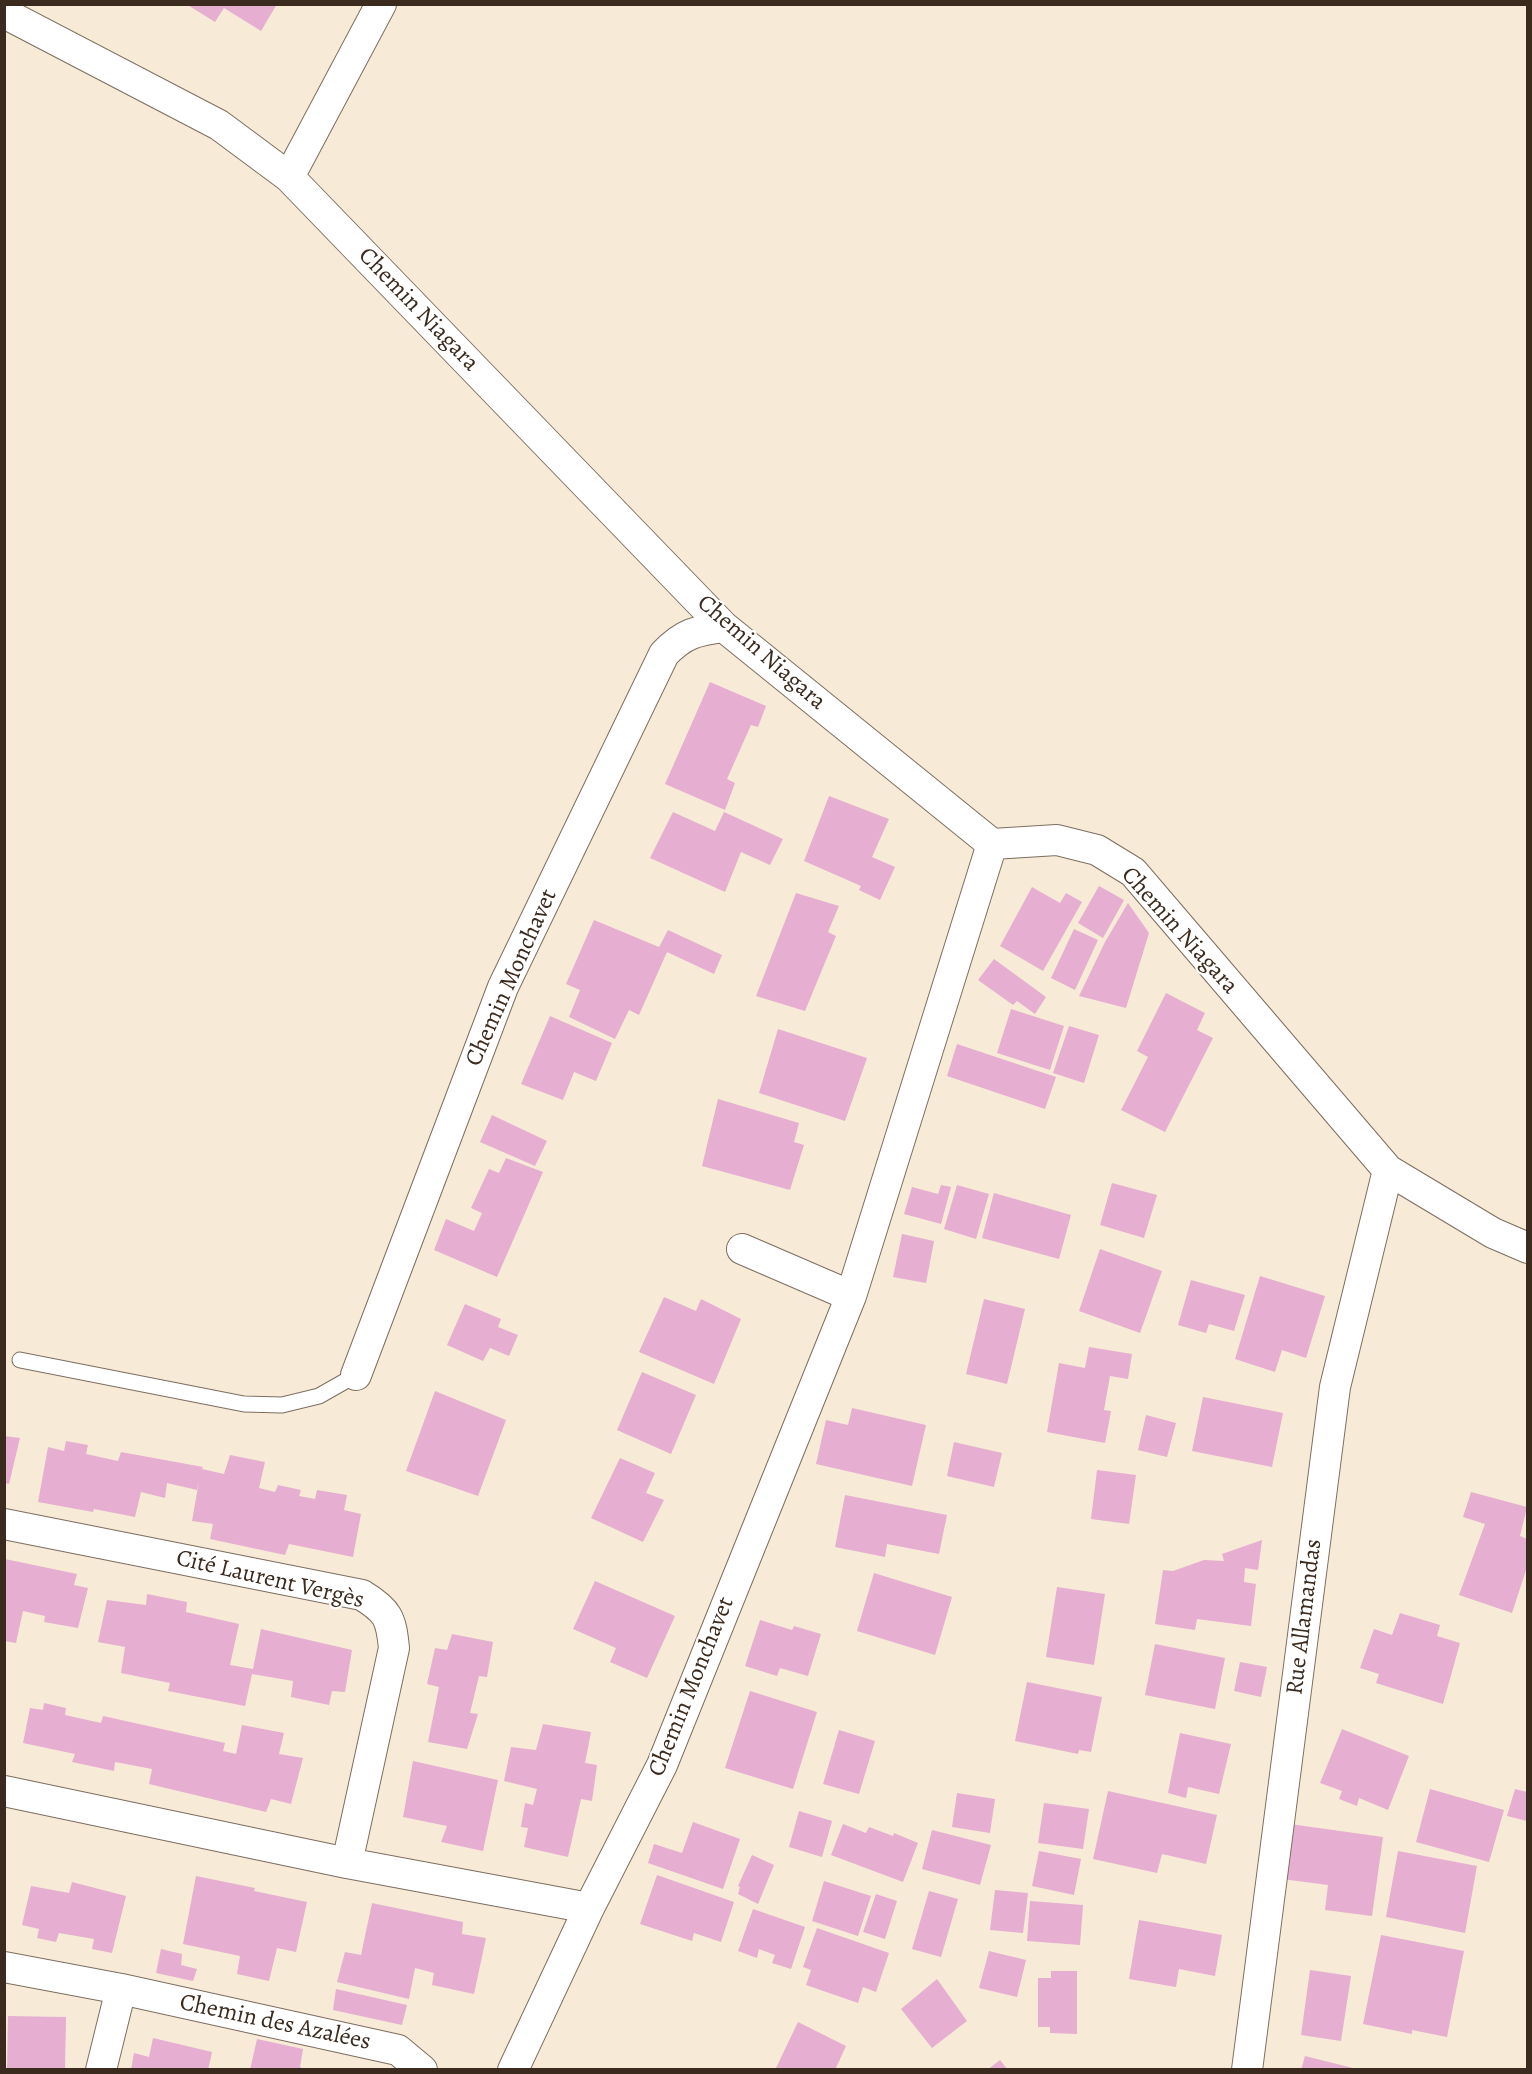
<!DOCTYPE html>
<html>
<head>
<meta charset="utf-8">
<style>
  body { margin:0 }
  #map { position:relative; width:1532px; height:2074px; overflow:hidden; background:#f7ebd8; font-family:Alegreya,serif }
  canvas { display:block }
  .frame { position:absolute; inset:0; border:6px solid #3b2a1e; pointer-events:none }
</style>
</head>
<body>
<div id="map">
<canvas width="1532" height="2074"></canvas>
<div class="frame"></div>
</div>
<script>
const ctx = document.querySelector('canvas').getContext('2d');
ctx.lineJoin = 'round';
function paint(path, color) { ctx.fillStyle = color; ctx.fill(path, 'evenodd'); }
function strokePath(path, color, width, dash) { ctx.strokeStyle = color; ctx.lineWidth = width; ctx.lineCap = dash ? 'butt' : 'round'; ctx.setLineDash(dash || []); ctx.stroke(path); }
function write(font, color, halo, rows, align = 'center') {
  ctx.font = font + ' Alegreya,serif'; ctx.lineWidth = 4.5; ctx.setLineDash([]); ctx.textBaseline = 'middle'; ctx.strokeStyle = halo; ctx.fillStyle = color; for (const [text, x, y, turn = 0] of rows) {
    ctx.save(); ctx.translate(x, y); ctx.rotate((+turn || 0) * Math.PI / 180); ctx.textAlign = isNaN(turn) ? turn : align; if (halo) ctx.strokeText(text, 0, 0); ctx.fillText(text, 0, 0); ctx.restore();
  }
}
const building = new Path2D(`
  M186,4H277L261,31L224,8L215,22Z
  M710,682L766,706L758,727L751,725L727,779L735,783L725,810L665,784Z
  M829,796L889,819L872,857L895,867L880,900L859,890L861,886L804,861Z
  M673,812L715,831L724,812L783,839L770,865L741,852L725,892L650,858Z
  M1099,886L1124,900L1103,938L1078,923Z
  M1032,887L1060,903L1066,893L1082,902L1043,971L1000,946Z
  M796,893L839,906L828,932L836,936L805,1011L756,996Z
  M1128,903L1149,933L1126,1008L1079,996L1105,942Z
  M594,920L659,947L668,930L722,955L714,974L667,952L639,1015L629,1010L615,1039L569,1017L580,990L566,984Z
  M1074,929L1098,940L1075,990L1051,978Z
  M994,959L1046,997L1035,1014L1017,1001L1013,1005L978,980Z
  M1166,993L1205,1013L1197,1030L1213,1038L1165,1132L1121,1110L1148,1057L1137,1051Z
  M1011,1009L1064,1026L1050,1070L997,1053Z
  M550,1016L612,1043L596,1081L574,1072L563,1100L521,1084Z
  M1069,1026L1099,1035L1084,1083L1053,1073Z
  M778,1029L867,1058L845,1121L759,1093Z
  M957,1044L1056,1077L1045,1109L947,1076Z
  M718,1099L799,1123L794,1142L804,1145L790,1190L702,1166Z
  M492,1115L547,1141L535,1166L480,1142Z
  M506,1158L543,1172L497,1277L434,1250L446,1219L474,1231L482,1213L471,1208L489,1169L499,1173Z
  M1112,1183L1157,1195L1144,1238L1100,1225Z
  M941,1185L951,1187L941,1224L904,1214L912,1187L938,1194Z
  M957,1185L989,1194L976,1239L944,1229Z
  M994,1193L1071,1215L1059,1259L982,1238Z
  M902,1234L934,1241L926,1283L893,1277Z
  M1100,1249L1162,1271L1140,1333L1079,1311Z
  M1260,1276L1325,1296L1306,1358L1282,1350L1275,1372L1235,1359Z
  M1191,1280L1245,1295L1234,1331L1209,1324L1206,1333L1178,1325Z
  M664,1297L696,1311L701,1299L741,1319L714,1384L639,1352Z
  M984,1299L1025,1309L1007,1384L966,1374Z
  M465,1304L501,1319L498,1327L518,1335L509,1356L490,1348L483,1361L447,1345Z
  M1089,1347L1132,1354L1128,1379L1110,1376L1104,1410L1111,1411L1105,1443L1047,1432L1059,1363L1085,1368Z
  M642,1372L696,1395L671,1454L617,1430Z
  M435,1391L506,1420L478,1496L406,1471Z
  M1203,1397L1283,1413L1272,1467L1192,1451Z
  M852,1408L926,1425L912,1486L816,1464L826,1420L848,1425Z
  M1146,1415L1176,1423L1167,1457L1138,1450Z
  M4,1436L20,1438L9,1484L4,1483Z
  M66,1441L88,1445L86,1454L118,1461L121,1452L203,1467L202,1469L224,1474L230,1455L265,1462L259,1488L275,1492L278,1485L301,1490L299,1496L315,1499L317,1490L347,1495L344,1510L361,1514L353,1557L289,1544L285,1555L210,1539L213,1524L192,1521L199,1481L197,1490L167,1483L165,1498L141,1492L135,1517L94,1509L93,1512L38,1502L48,1447L64,1451Z
  M954,1442L1002,1453L994,1487L947,1476Z
  M620,1458L655,1473L646,1493L664,1500L643,1542L591,1518Z
  M1097,1470L1136,1475L1129,1524L1091,1519Z
  M1471,1492L1527,1507L1520,1536L1527,1539V1567L1512,1613L1459,1595L1485,1524L1463,1517Z
  M845,1495L947,1515L939,1554L887,1544L885,1557L835,1547Z
  M1262,1540L1258,1570L1245,1568L1244,1582L1256,1584L1251,1626L1197,1619L1195,1630L1155,1624L1163,1570L1173,1571L1204,1560L1224,1561L1222,1554Z
  M5,1559L77,1574L74,1585L88,1588L78,1628L44,1622L45,1616L23,1611L16,1643L5,1641Z
  M874,1573L952,1597L935,1655L857,1631Z
  M595,1581L675,1616L647,1678L610,1662L616,1648L573,1629Z
  M1057,1587L1105,1594L1094,1665L1046,1657Z
  M147,1594L187,1602L186,1612L239,1624L230,1665L253,1669L261,1629L352,1650L345,1692L332,1691L329,1705L291,1697L293,1681L252,1674L245,1706L168,1691L170,1683L121,1673L125,1647L98,1642L107,1600L146,1605Z
  M1400,1613L1440,1625L1437,1636L1460,1643L1443,1704L1376,1683L1379,1674L1360,1668L1374,1629L1392,1635Z
  M760,1620L792,1630L794,1626L821,1634L808,1676L780,1668L777,1676L745,1666Z
  M452,1634L493,1642L487,1677L479,1676L470,1713L478,1714L467,1749L428,1742L439,1687L427,1684L435,1648L447,1650Z
  M1155,1644L1225,1658L1215,1709L1145,1695Z
  M1240,1662L1267,1667L1261,1697L1234,1691Z
  M1027,1682L1102,1697L1091,1752L1079,1750L1078,1754L1015,1741Z
  M750,1691L817,1712L793,1789L725,1768Z
  M44,1703L66,1708L65,1715L101,1723L103,1716L225,1743L223,1751L236,1754L242,1725L284,1733L279,1754L303,1758L291,1804L271,1799L266,1812L149,1784L152,1769L115,1762L114,1771L72,1762L75,1754L23,1743L30,1708L43,1710Z
  M543,1724L591,1732L585,1763L597,1765L592,1801L581,1799L568,1857L524,1847L528,1828L521,1827L525,1803L533,1805L537,1789L504,1781L511,1747L536,1750Z
  M1342,1729L1409,1756L1388,1810L1359,1798L1357,1806L1339,1799L1342,1791L1320,1783Z
  M839,1730L875,1741L859,1794L823,1784Z
  M1180,1733L1231,1744L1219,1794L1188,1787L1186,1798L1168,1793Z
  M413,1761L498,1780L483,1851L441,1842L447,1826L403,1817Z
  M1430,1789L1504,1810L1489,1862L1416,1842Z
  M1515,1789L1527,1792V1821L1507,1816Z
  M1108,1791L1217,1815L1206,1864L1162,1854L1157,1873L1093,1859Z
  M957,1793L995,1799L990,1833L952,1827Z
  M1044,1803L1089,1809L1083,1849L1038,1843Z
  M799,1811L832,1821L822,1857L789,1847Z
  M693,1822L740,1839L723,1889L648,1863L654,1844L682,1853Z
  M843,1824L866,1833L869,1827L893,1836L894,1833L918,1843L903,1882L831,1855Z
  M1290,1824L1383,1837L1372,1916L1325,1910L1328,1885L1282,1879Z
  M932,1830L991,1845L980,1885L922,1869Z
  M1039,1851L1081,1859L1074,1895L1032,1886Z
  M1398,1851L1477,1866L1465,1933L1386,1917Z
  M752,1855L774,1865L758,1904L738,1894L740,1887L738,1886Z
  M657,1875L734,1902L721,1942L694,1933L692,1941L640,1924Z
  M196,1876L255,1888L254,1891L307,1902L296,1952L277,1948L269,1981L237,1974L240,1956L183,1944Z
  M824,1881L871,1896L858,1936L812,1921Z
  M72,1882L126,1896L112,1953L92,1949L94,1939L59,1933L56,1942L37,1938L39,1929L22,1925L31,1886L69,1893Z
  M995,1890L1028,1893L1023,1933L990,1930Z
  M929,1891L958,1899L941,1957L912,1949Z
  M876,1894L897,1901L885,1939L863,1932Z
  M1030,1901L1083,1905L1080,1945L1027,1941Z
  M372,1903L463,1922L462,1934L486,1938L474,1994L432,1985L434,1973L415,1968L409,1999L337,1982L345,1952L361,1955Z
  M753,1909L805,1927L791,1969L772,1963L775,1955L759,1949L757,1958L738,1951Z
  M1139,1920L1222,1935L1215,1976L1179,1969L1176,1987L1129,1979Z
  M817,1928L889,1953L876,1992L863,1987L858,2003L806,1985L811,1970L803,1967Z
  M1381,1935L1464,1951L1447,2037L1412,2030V2034L1363,2024Z
  M161,1949L182,1954L181,1965L197,1969L193,1981L156,1973Z
  M989,1951L1026,1960L1017,1997L979,1988Z
  M1310,1970L1351,1976L1341,2041L1301,2035Z
  M1051,1971H1077V2034L1050,2033V2027H1038V1978H1051Z
  M937,1979L967,2021L932,2048L901,2009Z
  M336,1989L407,2005L402,2025L333,2010Z
  M8,2016L66,2017L65,2070H7Z
  M798,2022L846,2046L835,2070H775Z
  M153,2038L212,2052L208,2070H131L134,2053L149,2057Z
  M257,2039L303,2049L300,2067L306,2070H250Z
  M1305,2056L1357,2069V2070H1301Z
  M1000,2060L1008,2070H987Z`);
const service = new Path2D(`
  M20,1360L244,1404L282,1405L319,1396L356,1375`);
const minor = new Path2D(`
  M4,13L219,125L289,177L724,627L992,844L1057,840L1097,850L1133,872L1388,1170L1493,1233L1528,1248
  M289,177L381,4
  M742,1249L851,1296
  M356,1375L503,987L664,654C684,633 696,631 724,627
  M4,1524L362,1595C388,1611 391,1618 394,1648L347,1863
  M4,1791L347,1863L589,1908
  M4,1967L121,1989L398,2050L422,2070
  M101,2070L121,1989
  M513,2070L589,1908L662,1765L851,1296L992,844
  M1247,2070L1335,1387L1388,1170`);
const streetNames = [
  ["Chemin Niagara",418,310,46],
  ["Chemin Niagara",761,653,41],
  ["Chemin Niagara",1179,931,48],
  ["Chemin Monchavet",512,978,-66],
  ["Cité Laurent Vergès",270,1580,13],
  ["Rue Allamandas",1305,1617,-83],
  ["Chemin Monchavet",692,1687,-68],
  ["Chemin des Azalées",275,2023,12]
];
paint(building, '#e6aed0');
strokePath(service, '#7d6e5f', 17);
strokePath(minor, '#7d6e5f', 32);
strokePath(service, '#fff', 15);
strokePath(minor, '#fff', 30);
write('24px', '#3b2a1e', '#fff', streetNames);
</script>
</body>
</html>
